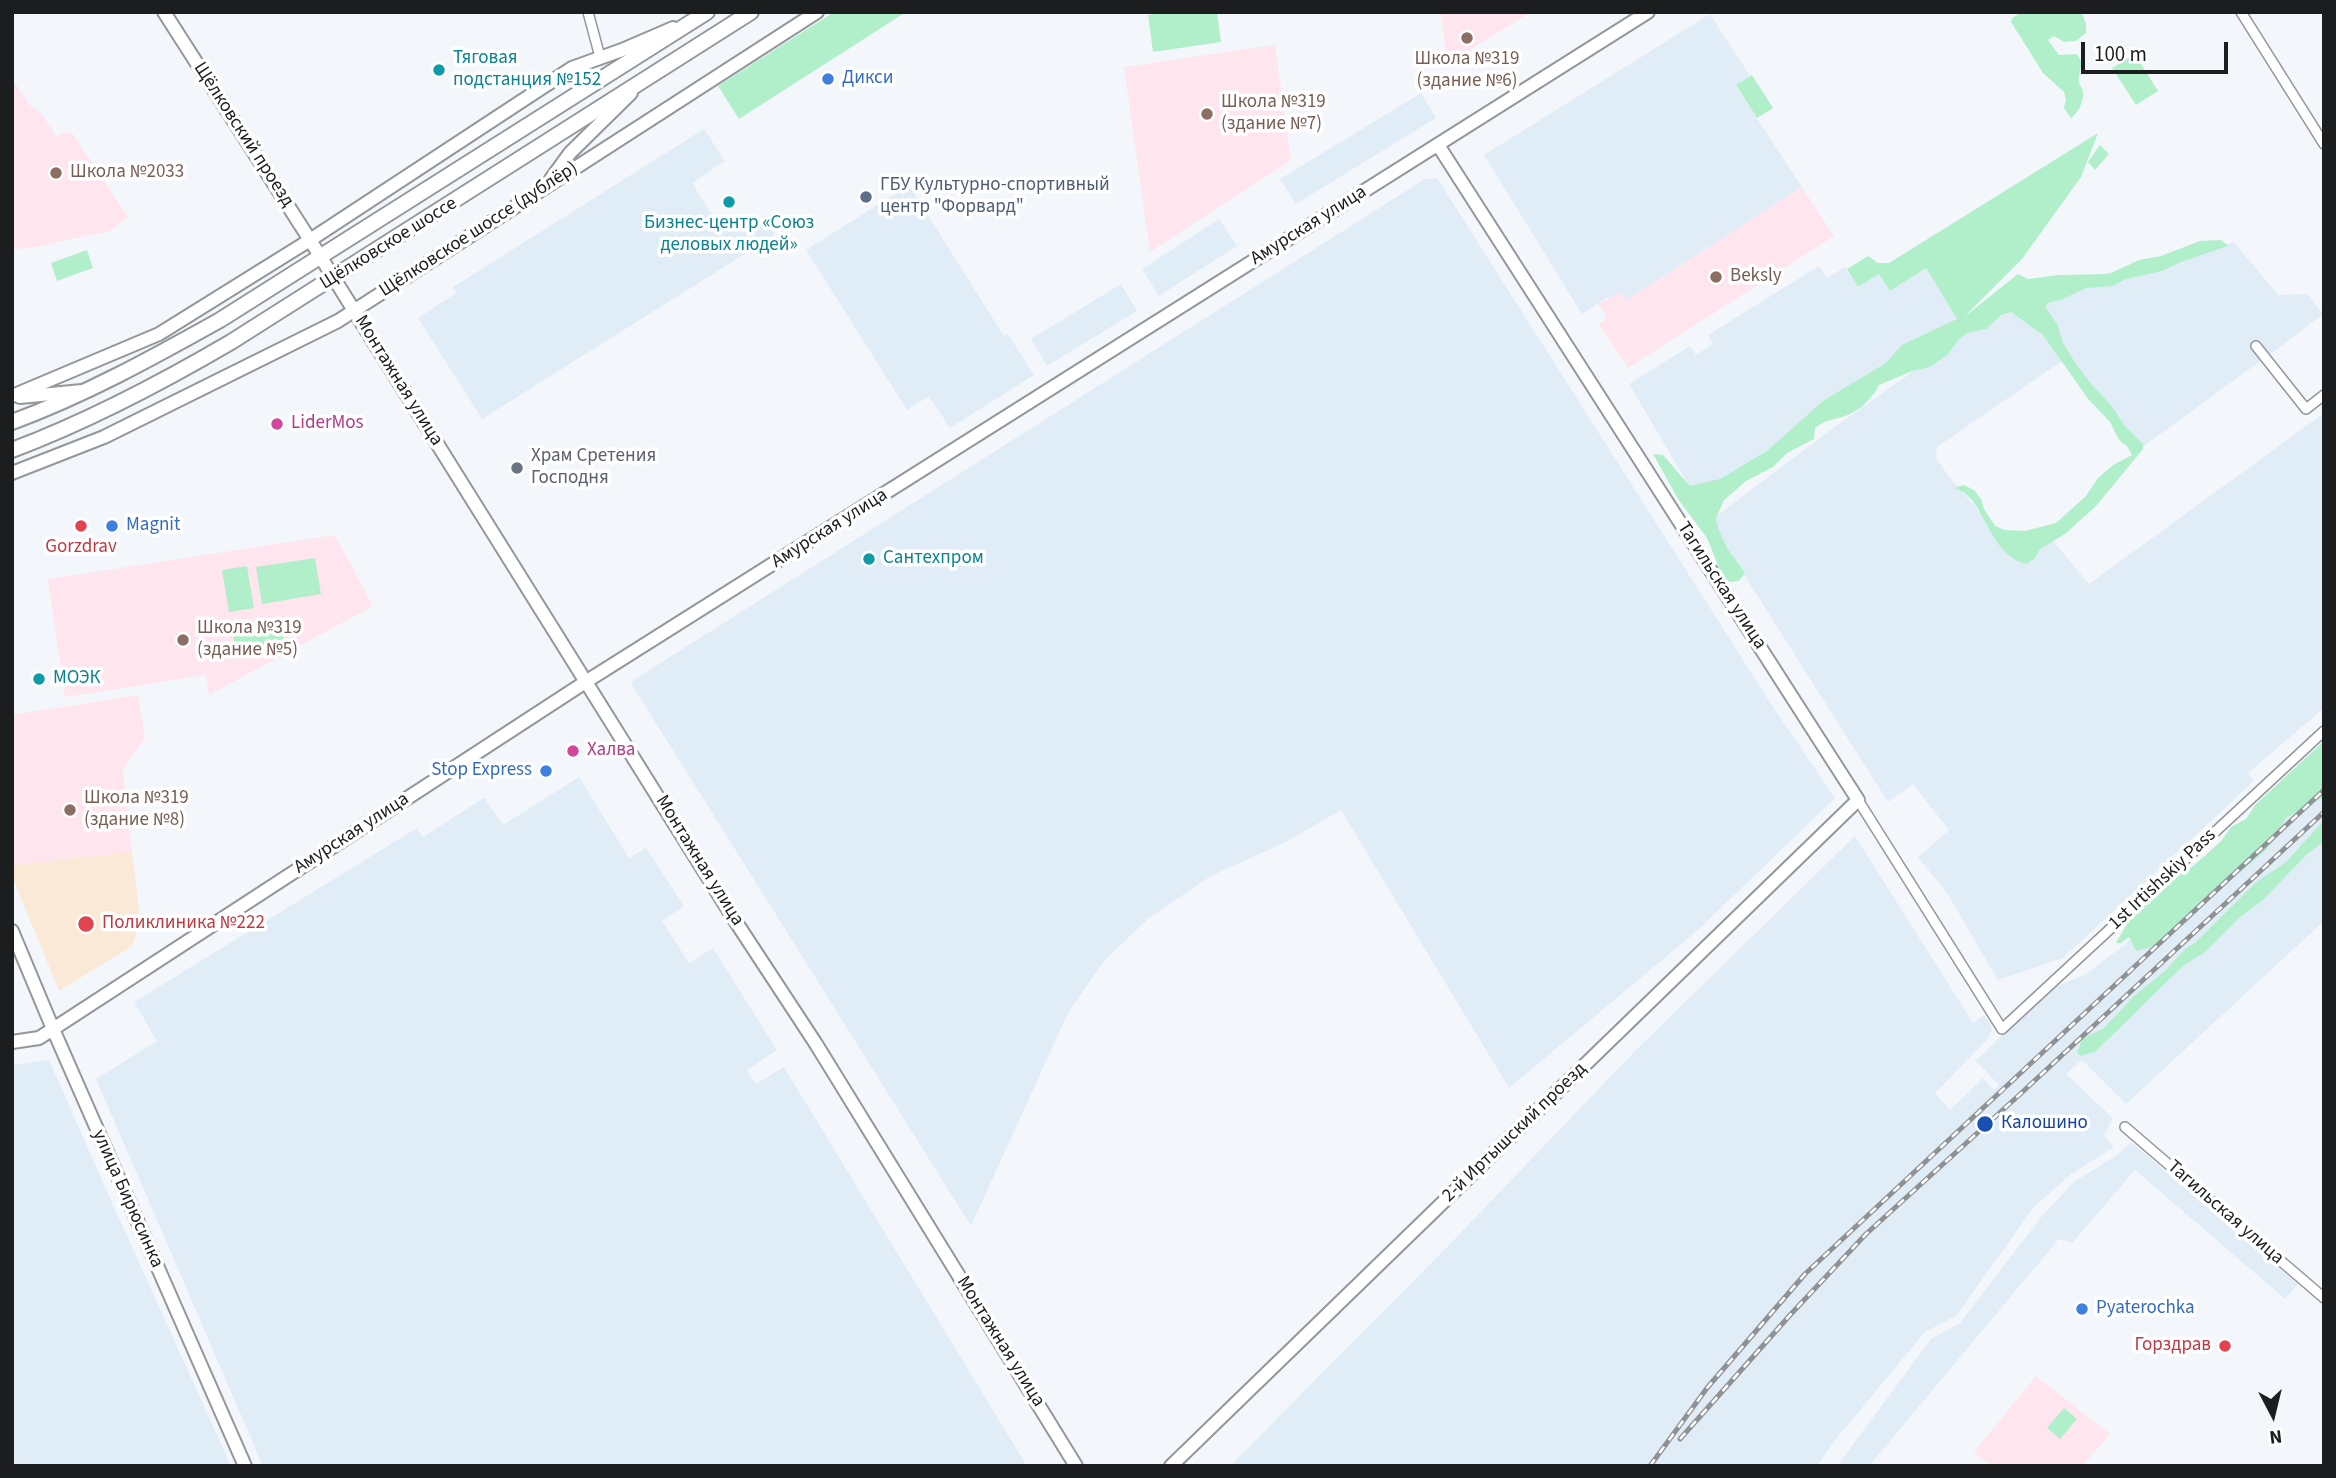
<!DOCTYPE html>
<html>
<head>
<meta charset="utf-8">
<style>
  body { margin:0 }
  #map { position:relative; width:2336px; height:1478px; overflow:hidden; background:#f3f7fb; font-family:"Source Sans 3",sans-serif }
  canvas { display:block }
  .frame { position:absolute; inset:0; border:14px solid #1b1d1e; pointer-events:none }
  .north { position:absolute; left:2238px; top:1380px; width:70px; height:70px; -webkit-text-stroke:5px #fff; paint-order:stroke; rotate:173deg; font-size:19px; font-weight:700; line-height:28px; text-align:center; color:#1b1d1e }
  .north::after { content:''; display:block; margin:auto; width:24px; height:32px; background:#1b1d1e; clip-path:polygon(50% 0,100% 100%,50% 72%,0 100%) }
  .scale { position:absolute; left:2081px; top:42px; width:147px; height:32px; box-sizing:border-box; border:4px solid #1b1d1e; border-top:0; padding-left:9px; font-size:21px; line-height:24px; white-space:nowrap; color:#1b1d1e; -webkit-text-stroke:5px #fff; paint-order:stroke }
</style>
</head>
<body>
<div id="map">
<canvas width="2336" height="1478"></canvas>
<div class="frame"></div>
<div class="north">N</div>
<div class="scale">100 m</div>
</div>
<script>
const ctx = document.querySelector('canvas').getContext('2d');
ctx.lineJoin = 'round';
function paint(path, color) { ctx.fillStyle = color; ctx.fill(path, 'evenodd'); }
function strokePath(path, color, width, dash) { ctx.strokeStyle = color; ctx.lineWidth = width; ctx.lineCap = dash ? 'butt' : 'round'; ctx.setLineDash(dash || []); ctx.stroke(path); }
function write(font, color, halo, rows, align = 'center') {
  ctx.font = font + ' "Source Sans 3",sans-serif'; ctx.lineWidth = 7; ctx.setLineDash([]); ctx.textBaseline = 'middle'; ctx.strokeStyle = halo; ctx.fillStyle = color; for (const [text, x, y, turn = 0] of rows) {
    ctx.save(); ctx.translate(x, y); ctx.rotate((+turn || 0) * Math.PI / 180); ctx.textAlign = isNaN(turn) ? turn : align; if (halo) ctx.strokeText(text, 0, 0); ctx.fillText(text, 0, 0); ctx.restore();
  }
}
const built = new Path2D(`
  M1710,14L1750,76L1736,86L1802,187L1627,300L1622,293L1610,299L1608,297L1582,314L1484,155Z
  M1421,93L1436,118L1296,204L1280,179Z
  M704,129L725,161L692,183L722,230L733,223L740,233L769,217L775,225L770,228L775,235L482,419L418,318L456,293L453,287Z
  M1437,178L1773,707L1835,798L1698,930L1509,1088L1341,810L1286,842L1211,876L1149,918L1105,960L1069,1011L971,1226L632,685V681L1425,179Z
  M909,185L1004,336L1008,334L1034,375L950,428L929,396L907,410L806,250Z
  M1219,219L1237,246L1159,296L1142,269Z
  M2234,242L2278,295L2307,294L2323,314L2277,349L2137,451L2068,357L1937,447L1936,458L1951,479L2014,551L2042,528L2089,584L2324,413V708L2248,773L2254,781L2063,958L1998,980L1947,893L1918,857L1949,830L1913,784L1888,802L1710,521L1832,429L2022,294Z
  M1819,266L1827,278L1845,267L1858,287L1879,274L1926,268L1959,322L1701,506L1629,384L1690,346L1696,355L1713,344L1708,335Z
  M1121,284L1137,311L1047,366L1031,339Z
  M2324,750V921L2126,1104L2082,1060L2066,1074L2113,1118L2104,1136L2114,1147L2070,1175L2034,1207L1956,1316L1925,1332L1837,1438L1817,1466H1230L1446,1248L1636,1050L1855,836L1973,1023L1985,1015L1992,1029L1987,1040L1935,1093L1950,1110L1983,1078L1994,1090L1999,1085L1976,1061L2004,1033L2052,988L2086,974L2142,931Z
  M579,777L629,858L646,848L684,906L662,921L689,963L713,948L777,1050L747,1070L756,1084L784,1067L1027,1466H263L96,1079L157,1041L134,1002L417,828L423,837L484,798L503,825Z
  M49,1060L109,1196L231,1466H12V1065Z
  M2131,1142L2298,1284L2285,1299L2135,1170L2072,1243L2059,1239L1869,1466H1837L1931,1339L1960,1323L2042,1216L2074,1182L2117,1155Z`);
const education = new Path2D(`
  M1441,12H1531L1447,64Z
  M1275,45L1291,160L1150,252L1124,67Z
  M15,83L30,105L41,113L56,136L69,132L73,134L128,217L110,231L30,248L12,249V85Z
  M1802,187L1834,236L1628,368L1599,324L1605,320V314L1598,304L1621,292L1627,300Z
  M335,535L373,606L209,695L206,675L65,697L48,579Z
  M138,695L145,738L123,769L132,852L12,865V715Z
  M2036,1376L2110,1434L2082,1466H1991L1974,1452Z`);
const medical = new Path2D(`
  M132,852L140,920L132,946L59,991L12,876V865Z`);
const green = new Path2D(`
  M834,12H906L739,119L718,86Z
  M1166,12H1217L1221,42L1153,52L1148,15Z
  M2022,12H2081L2086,23V33L2076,41L2064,42L2054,36L2048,40L2059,55L2076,54C2086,63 2078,70 2079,82C2080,86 2083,89 2083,93C2084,101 2078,113 2071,118L2064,108L2066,99L2064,92L2043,73L2011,22L2012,18Z
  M2135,54L2158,91L2136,105L2112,68Z
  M1752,75L1773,108L1757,118L1736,85Z
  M2098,133L2081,177L2022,259L1964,317L2018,274L2028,279L2058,275L2109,274L2139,260L2161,256L2200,241L2221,240L2228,246L2181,262L2162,271L2126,279L2113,286L2086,288L2063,299L2047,303L2046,308L2057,324L2063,343L2074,361L2091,384L2110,404L2125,426L2143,444V449L2096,506L2065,534L2040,549L2034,559L2026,564C1986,553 1986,496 1954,488L1964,485L1974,490L1981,499L1984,509L1995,526L2005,530L2025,531L2056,523L2086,496L2098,478L2113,465L2132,455L2127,446L2119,440L2110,422L2089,400L2043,335L2011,312L2001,315L1986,329L1967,333L1959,339L1947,355L1930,367L1912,371L1879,385C1874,396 1863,407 1852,413C1839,420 1826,418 1815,428L1814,439L1787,453L1773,467L1746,481L1724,500L1716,518L1718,528L1727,548L1745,573L1739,581L1729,582L1722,575L1707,538L1678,499L1653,454L1663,455L1690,486L1720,479L1767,451L1823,401L1886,363L1902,345L1957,319L1926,268L1890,291L1879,274L1858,287L1847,269L1868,256L1878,263H1889Z
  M2100,145L2109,154L2095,170L2088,162Z
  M87,250L93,268L57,281L51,263Z
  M315,558L321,594L262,604L256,567Z
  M247,566L254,608L229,612L222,570Z
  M281,626L286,651L237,659L233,634Z
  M2324,741V797L2286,818L2273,842L2265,851L2188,916L2166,939L2152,947L2136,951L2129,937L2121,943H2116L2128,922L2168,880L2192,867L2207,854L2222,840L2231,827L2246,819L2255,805Z
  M2324,820V842L2307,854L2264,899L2239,918L2205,952L2183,966L2096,1051L2081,1056L2077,1053L2082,1039L2104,1028L2134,996L2165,971L2184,950L2196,942L2255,883L2286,862Z
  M2064,1408L2077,1419L2060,1439L2047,1428Z`);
const street = new Path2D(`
  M588,12L600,57
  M2241,12L2324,144
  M2256,346L2306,409L2324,395
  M1858,800L2002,1029L2324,731
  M2125,1127L2324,1298`);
const secondary = new Path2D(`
  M164,12L310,240L734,919L816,1044L1076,1466
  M551,179L570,153L631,93
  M12,396L159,334L310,240L572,68L622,50L673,28
  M20,397L82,391
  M12,473L104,437L338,321L817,12
  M12,931L53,1029L245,1466
  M12,1042L39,1038L53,1029L587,681L1648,12
  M1171,1466L1858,800L1438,145`);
const primary = new Path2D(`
  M12,422C85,395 152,358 220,320L707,12
  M12,450C89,421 161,383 231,342L751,12`);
const rail = new Path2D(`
  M1680,1439L1791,1314L1866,1234L2017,1097L2324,812
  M1650,1466L1707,1388L1805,1274L2324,790`);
const markers = [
  [1467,38,7,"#8d6e63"],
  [439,70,7,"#0f9aa8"],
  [828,79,7,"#3f7fe0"],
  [1207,114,7,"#8d6e63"],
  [56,173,7,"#8d6e63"],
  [866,197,7,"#5c6f8a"],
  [729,202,7,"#0f9aa8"],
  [1716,277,7,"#8d6e63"],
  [277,424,7,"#d1479c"],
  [517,468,7,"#6b7280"],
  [81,526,7,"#e0444e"],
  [112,526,7,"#3f7fe0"],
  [869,559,7,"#0f9aa8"],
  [183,640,7,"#8d6e63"],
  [39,679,7,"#0f9aa8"],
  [573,751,7,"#d1479c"],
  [546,771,7,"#3f7fe0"],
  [70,810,7,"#8d6e63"],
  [86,924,9,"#e0444e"],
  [1985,1124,9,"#1a4fb4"],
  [2082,1309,7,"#3f7fe0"],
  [2225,1346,7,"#e0444e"]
];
const cultureNames = [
  ["Тяговая",453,59],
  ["подстанция №152",453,81],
  ["Бизнес-центр «Союз",729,224,"center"],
  ["деловых людей»",729,246,"center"],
  ["Сантехпром",883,559],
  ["МОЭК",53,679]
];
const educationNames = [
  ["Школа №319",1467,60,"center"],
  ["(здание №6)",1467,82,"center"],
  ["Школа №319",1221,103],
  ["(здание №7)",1221,125],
  ["Школа №2033",70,173],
  ["Beksly",1730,277],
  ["Школа №319",197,629],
  ["(здание №5)",197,651],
  ["Школа №319",84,799],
  ["(здание №8)",84,821]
];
const shopNames = [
  ["Дикси",842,79],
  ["Magnit",126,526],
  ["Stop Express",532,771,"right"],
  ["Pyaterochka",2096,1309]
];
const streetNames = [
  ["Щёлковский проезд",243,135,57],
  ["Амурская улица",1309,226,-32],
  ["Щёлковское шоссе (дублёр)",479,230,-33],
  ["Щёлковское шоссе",389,244,-32],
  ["Монтажная улица",398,381,58],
  ["Амурская улица",830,529,-32],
  ["Тагильская улица",1721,586,57],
  ["Амурская улица",352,834,-33],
  ["Монтажная улица",699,861,58],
  ["1st Irtishskiy Pass",2163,880,-43],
  ["2-й Иртышский проезд",1515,1133,-44],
  ["улица Бирюсинка",127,1199,66],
  ["Тагильская улица",2225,1213,41],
  ["Монтажная улица",1000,1342,58]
];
const serviceNames = [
  ["ГБУ Культурно-спортивный",880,186],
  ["центр \"Форвард\"",880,208]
];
const hotelNames = [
  ["LiderMos",291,424],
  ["Халва",587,751]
];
const worshipNames = [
  ["Храм Сретения",531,457],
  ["Господня",531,479]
];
const healthNames = [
  ["Gorzdrav",81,548],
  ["Поликлиника №222",102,924,"left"],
  ["Горздрав",2211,1346,"right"]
];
const transitNames = [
  ["Калошино",2001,1124]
];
paint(built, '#e1edf6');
paint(education, '#fee5ee');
paint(medical, '#fbe9d8');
paint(green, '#b1efcb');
strokePath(street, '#93979b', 12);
strokePath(secondary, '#93979b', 16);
strokePath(primary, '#93979b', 18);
strokePath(street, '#fff', 9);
strokePath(secondary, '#fff', 12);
strokePath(primary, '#fff', 14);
strokePath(rail, '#8f9295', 5);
strokePath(rail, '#fff', 2.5, [8]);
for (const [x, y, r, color] of markers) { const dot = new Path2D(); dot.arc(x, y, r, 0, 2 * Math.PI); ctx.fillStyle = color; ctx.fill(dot); strokePath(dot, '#fff', 2.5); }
write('19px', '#0d838f', '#fff', cultureNames, 'left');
write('19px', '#785e54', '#fff', educationNames, 'left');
write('19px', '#366cbe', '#fff', shopNames, 'left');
write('19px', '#1b1d1e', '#fff', streetNames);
write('19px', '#4e5e75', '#fff', serviceNames, 'left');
write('19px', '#b23c85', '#fff', hotelNames, 'left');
write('19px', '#5b616d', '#fff', worshipNames, 'left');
write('19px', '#be3a42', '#fff', healthNames);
write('19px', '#164399', '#fff', transitNames, 'left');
</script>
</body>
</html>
